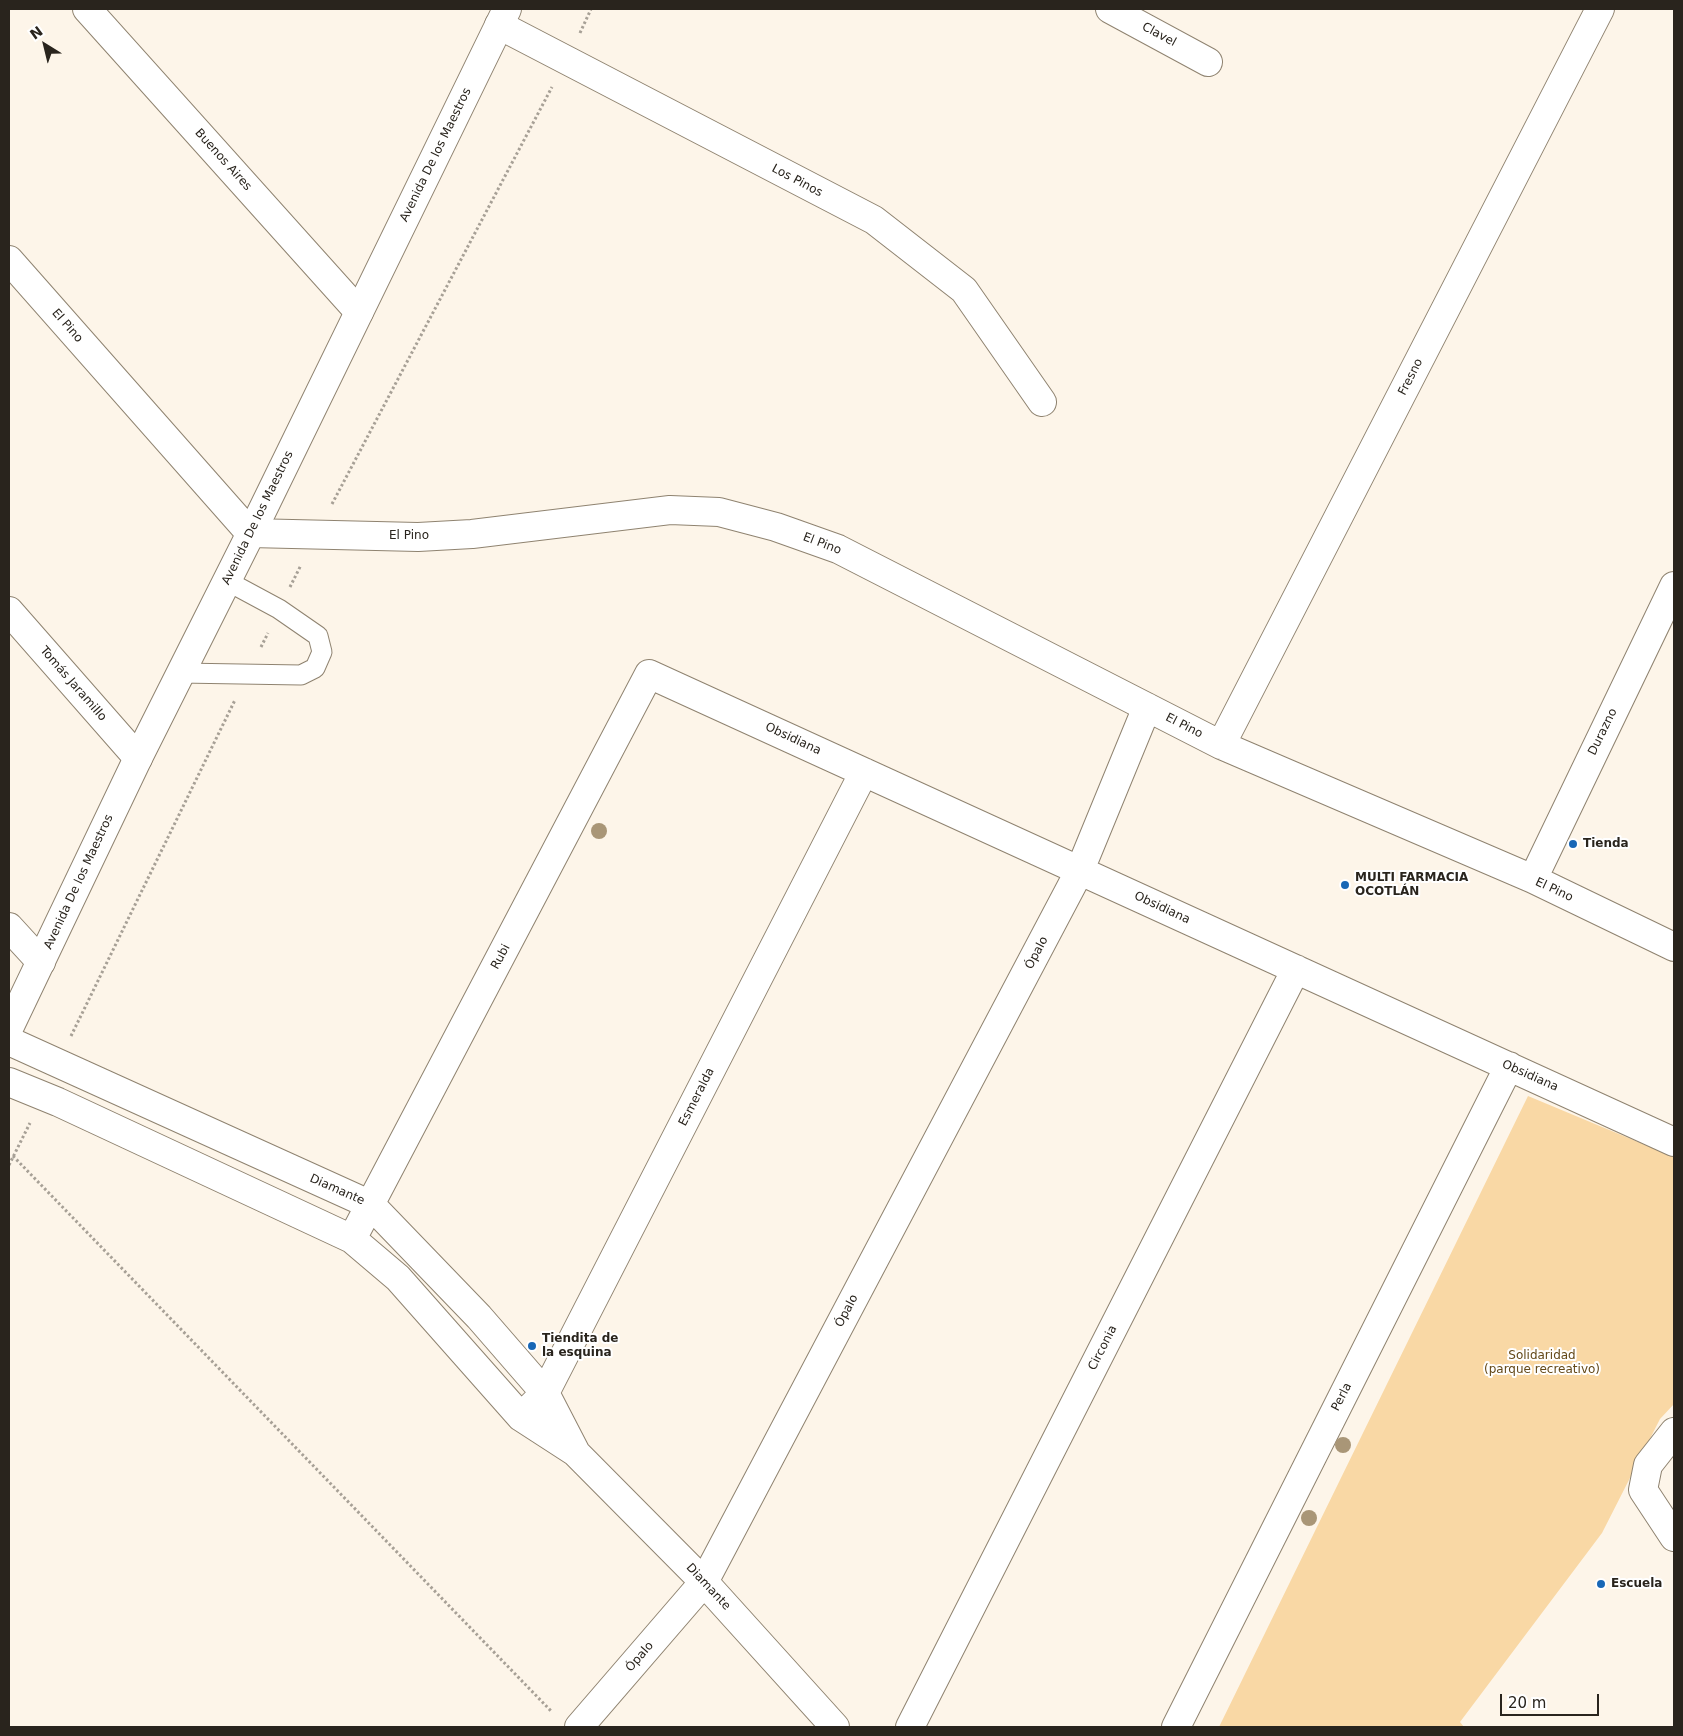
<!DOCTYPE html>
<html>
<head>
<meta charset="utf-8">
<style>
  body { margin:0 }
  #map { position:relative; width:1683px; height:1736px; overflow:hidden; background:#fdf5e9; font-family:"DejaVu Sans",sans-serif }
  canvas { display:block }
  .frame { position:absolute; inset:0; border:10px solid #29241d; pointer-events:none }
  .north { position:absolute; left:20px; top:20px; width:50px; height:50px; -webkit-text-stroke:4px #fff; paint-order:stroke; rotate:324deg; font-size:14px; font-weight:700; line-height:20px; text-align:center; color:#29241d }
  .north::after { content:''; display:block; margin:auto; width:18px; height:22px; background:#29241d; clip-path:polygon(50% 0,100% 100%,50% 72%,0 100%) }
  .scale { position:absolute; left:1500px; top:1694px; width:99px; height:22px; box-sizing:border-box; border:2px solid #29241d; border-top:0; padding-left:6px; font-size:15px; line-height:18px; white-space:nowrap; color:#29241d; -webkit-text-stroke:4px #fff; paint-order:stroke }
</style>
</head>
<body>
<div id="map">
<canvas width="1683" height="1736"></canvas>
<div class="frame"></div>
<div class="north">N</div>
<div class="scale">20 m</div>
</div>
<script>
const ctx = document.querySelector('canvas').getContext('2d');
ctx.lineJoin = 'round';
function paint(path, color) { ctx.fillStyle = color; ctx.fill(path, 'evenodd'); }
function strokePath(path, color, width, dash) { ctx.strokeStyle = color; ctx.lineWidth = width; ctx.lineCap = dash ? 'butt' : 'round'; ctx.setLineDash(dash || []); ctx.stroke(path); }
function write(font, color, halo, rows, align = 'center') {
  ctx.font = font + ' "DejaVu Sans",sans-serif'; ctx.lineWidth = 4; ctx.setLineDash([]); ctx.textBaseline = 'middle'; ctx.strokeStyle = halo; ctx.fillStyle = color; for (const [text, x, y, turn = 0] of rows) {
    ctx.save(); ctx.translate(x, y); ctx.rotate((+turn || 0) * Math.PI / 180); ctx.textAlign = isNaN(turn) ? turn : align; if (halo) ctx.strokeText(text, 0, 0); ctx.fillText(text, 0, 0); ctx.restore();
  }
}
const green = new Path2D(`
  M1528,1096L1674,1157V1404L1660,1419L1602,1533L1460,1722L1464,1727H1219Z`);
const path = new Path2D(`
  M580,33L591,9
  M332,504L552,87
  M290,587L301,565
  M261,647L268,633
  M71,1036L235,700
  M13,1156L552,1712
  M9,1165L30,1123`);
const lane = new Path2D(`
  M180,673L301,675L315,668L322,652L318,636L279,609L227,581`);
const street = new Path2D(`
  M87,9L359,312
  M1110,9L1208,62
  M499,25L874,220L964,290L1042,402
  M9,260L250,533L418,537L472,534L670,510L719,512L776,527L838,549L1221,745L1533,879L1674,947
  M9,611L138,758
  M1221,745L1600,9
  M1533,879L1674,586
  M9,927L41,962
  M9,1041L371,1205L479,1317L545,1393L575,1451
  M9,1082L58,1102L352,1239L398,1278L521,1417L575,1452L704,1582L835,1727
  M352,1239L649,674L1674,1142
  M521,1417L545,1393L864,772
  M1674,1432L1648,1465L1643,1490L1674,1537
  M579,1727L704,1582L1080,870L1147,707
  M910,1727L1296,969
  M1176,1727L1509,1066`);
const secondary = new Path2D(`
  M9,1028L138,758L262,511L507,9`);
const trees = [
  [599,831],
  [1343,1445],
  [1309,1518]
];
const markers = [
  [1573,844,5,"#1867b6"],
  [1345,885,5,"#1867b6"],
  [532,1346,5,"#1867b6"],
  [1601,1584,5,"#1867b6"]
];
const streetNames = [
  ["Clavel",1159,35,28],
  ["Avenida De los Maestros",436,155,-64],
  ["Buenos Aires",223,160,48],
  ["Los Pinos",797,181,28],
  ["El Pino",67,326,49],
  ["Fresno",1411,377,-63],
  ["Avenida De los Maestros",258,518,-64],
  ["El Pino",409,536],
  ["El Pino",822,544,21],
  ["Tomás Jaramillo",73,684,49],
  ["El Pino",1184,726,27],
  ["Durazno",1603,732,-64],
  ["Obsidiana",793,739,25],
  ["Avenida De los Maestros",79,882,-65],
  ["El Pino",1554,890,25],
  ["Obsidiana",1162,908,25],
  ["Ópalo",1037,953,-62],
  ["Rubi",501,957,-62],
  ["Obsidiana",1530,1076,24],
  ["Esmeralda",697,1097,-63],
  ["Diamante",337,1190,24],
  ["Ópalo",847,1311,-62],
  ["Circonia",1103,1348,-63],
  ["Perla",1342,1397,-63],
  ["Diamante",708,1587,47],
  ["Ópalo",640,1657,-49]
];
const poiNames = [
  ["Tienda",1583,844],
  ["MULTI FARMACIA",1355,878],
  ["OCOTLÁN",1355,892],
  ["Tiendita de",542,1339],
  ["la esquina",542,1353],
  ["Escuela",1611,1584]
];
const parkNames = [
  ["Solidaridad",1542,1356],
  ["(parque recreativo)",1542,1370]
];
paint(green, '#f9d8a5');
strokePath(lane, '#8f8370', 21);
strokePath(street, '#8f8370', 30);
strokePath(secondary, '#8f8370', 30);
strokePath(path, '#a7a096', 3, [2.5, 2.5]);
strokePath(lane, '#fff', 19);
strokePath(street, '#fff', 28);
strokePath(secondary, '#fff', 28);
ctx.fillStyle = '#a99677';
for (const [x, y] of trees) { ctx.beginPath(); ctx.arc(x, y, 8, 0, 2 * Math.PI); ctx.fill(); }
for (const [x, y, r, color] of markers) { const dot = new Path2D(); dot.arc(x, y, r, 0, 2 * Math.PI); ctx.fillStyle = color; ctx.fill(dot); strokePath(dot, '#fff', 2); }
write('12px', '#29241d', '#fff', streetNames);
write('bold 12px', '#29241d', '#fff', poiNames, 'left');
write('12px', '#644919', '#fff', parkNames);
</script>
</body>
</html>
